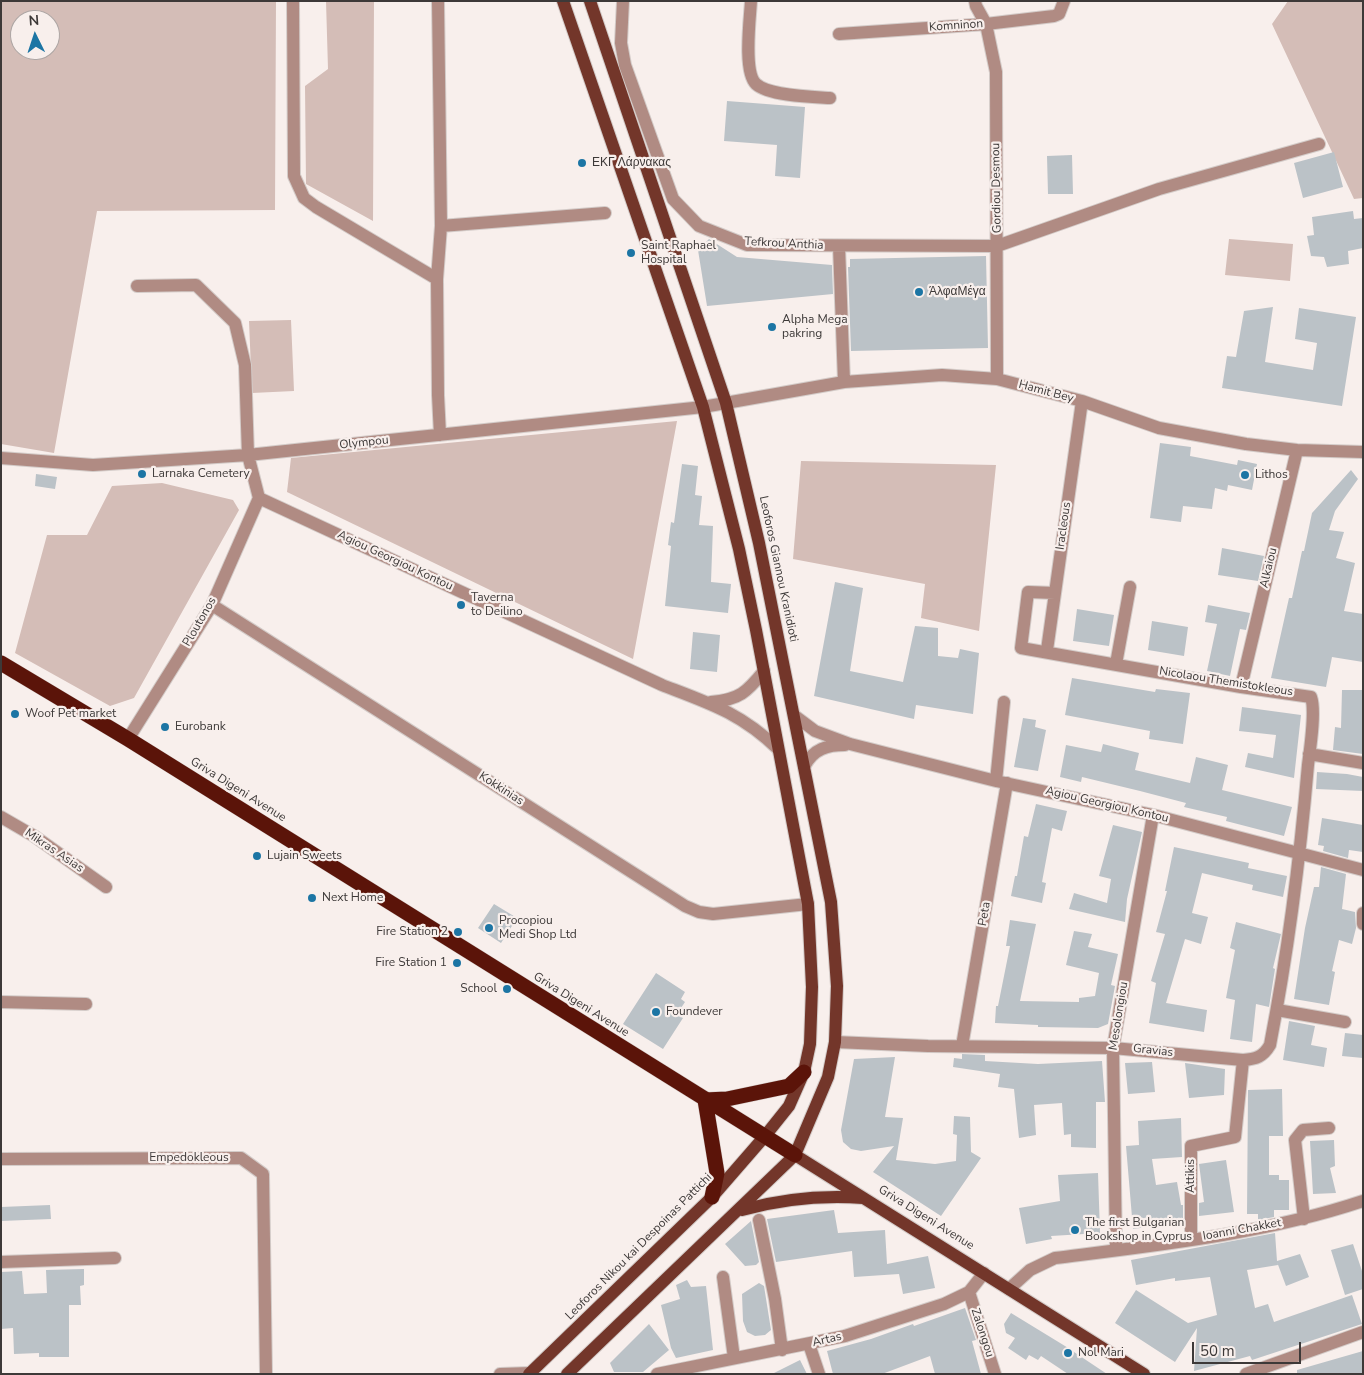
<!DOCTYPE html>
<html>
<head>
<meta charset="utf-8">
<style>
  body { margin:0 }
  #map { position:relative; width:1364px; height:1375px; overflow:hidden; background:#f8efec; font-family:"Nunito Sans",sans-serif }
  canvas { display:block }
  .frame { position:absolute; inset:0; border:2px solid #3d3938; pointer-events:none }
  .north { position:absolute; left:10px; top:10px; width:50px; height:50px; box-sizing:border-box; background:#f8efec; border:1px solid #ada6a4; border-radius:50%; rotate:356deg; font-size:14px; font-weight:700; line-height:20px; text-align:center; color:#3d3938 }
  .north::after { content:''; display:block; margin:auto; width:18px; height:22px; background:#1c75a4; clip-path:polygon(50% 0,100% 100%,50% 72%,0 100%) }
  .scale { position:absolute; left:1192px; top:1342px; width:109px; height:22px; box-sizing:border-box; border:2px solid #3d3938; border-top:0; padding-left:6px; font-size:15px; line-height:18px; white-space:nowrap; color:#3d3938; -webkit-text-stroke:4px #f8efec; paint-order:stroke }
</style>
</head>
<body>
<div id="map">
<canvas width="1364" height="1375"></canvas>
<div class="frame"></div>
<div class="north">N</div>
<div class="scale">50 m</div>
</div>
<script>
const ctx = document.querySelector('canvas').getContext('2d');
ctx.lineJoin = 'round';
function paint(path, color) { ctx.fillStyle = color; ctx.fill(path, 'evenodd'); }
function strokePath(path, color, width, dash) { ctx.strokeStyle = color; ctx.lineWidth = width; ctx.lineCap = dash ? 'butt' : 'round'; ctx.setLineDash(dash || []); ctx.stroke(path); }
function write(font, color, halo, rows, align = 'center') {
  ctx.font = font + ' "Nunito Sans",sans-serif'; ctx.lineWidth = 4.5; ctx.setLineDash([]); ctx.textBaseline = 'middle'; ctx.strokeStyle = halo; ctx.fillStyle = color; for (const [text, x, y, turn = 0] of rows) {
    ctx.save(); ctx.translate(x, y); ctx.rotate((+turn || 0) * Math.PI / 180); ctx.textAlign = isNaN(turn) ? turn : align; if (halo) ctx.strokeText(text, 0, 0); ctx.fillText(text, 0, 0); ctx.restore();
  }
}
const green = new Path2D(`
  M1,1H276L275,210L97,211L54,453L1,444ZM20,20H50V50H20Z
  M326,1H374L373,221L306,184L305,86L328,69Z
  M1288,1H1363V198L1354,199L1272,24Z
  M1229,239L1293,244L1290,281L1225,275Z
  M291,320L294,391L252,393L249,321Z
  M677,421L633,659L287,492L291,458Z
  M801,461L996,465L979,631L921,618L925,584L793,559Z
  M162,483L233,500L239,510L134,698L110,706L15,653L47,535H87L112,486Z`);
const building = new Path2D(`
  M727,101L805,107L800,178L775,176L777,145L724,141Z
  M1334,152L1343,187L1303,198L1294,163Z
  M1072,155L1073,194H1048L1047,156Z
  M1353,211L1354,219L1363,218V248L1348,251L1349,264L1327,267L1324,257L1311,256L1307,236L1314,235L1312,217Z
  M709,239L737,257L832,265L833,294L707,306L698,250Z
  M986,256L988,348L851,351L848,267H850V259Z
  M1273,307L1265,362L1313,370L1317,343L1295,339L1299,308L1356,317L1342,406L1222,388L1227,356L1236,357L1244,311Z
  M1160,443L1191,447L1190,456L1237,465L1238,460L1257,464L1252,490L1228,485L1227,491L1215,488L1212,509L1183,506L1181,522L1150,518Z
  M682,464L698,466L695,495L702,496L699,525L713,526L711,582L731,584L728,613L665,606L671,546L668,545L671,522L674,523Z
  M1351,470L1358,479L1335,511L1329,530L1344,532L1336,558L1355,563L1344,611L1363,614V662L1332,657L1326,687L1271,678L1289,598H1292L1302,551H1304L1312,513Z
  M36,474L57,477L55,489L35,486Z
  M1222,548L1264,556L1258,581L1218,575Z
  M835,582L863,588L850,671L903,682L915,626L938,628V656L958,658L960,649L979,653L973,714L916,705L914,719L814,696Z
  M1208,605L1250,613L1246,630L1240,629L1230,676L1207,671L1217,624L1205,622Z
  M1077,609L1114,615L1109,646L1073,641Z
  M1152,621L1188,627L1184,656L1148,650Z
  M693,632L720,635L717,672L690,669Z
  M1072,678L1155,692L1156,689L1190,693L1183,744L1149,739L1150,731L1065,715Z
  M1342,690H1363V754L1333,750L1335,727L1341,728Z
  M1242,707L1301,715L1294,778L1245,767L1248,753L1273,758L1276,735L1239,731Z
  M1023,718L1036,720L1035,727L1046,730L1038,771L1014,767Z
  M1103,744L1139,753L1135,770L1190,783L1196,757L1228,765L1222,790L1292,807L1284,836L1226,821L1227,817L1184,807L1186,803L1140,791L1082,777L1081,782L1060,777L1066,745L1101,752Z
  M1317,772L1347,774L1363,777V791L1316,789Z
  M1036,804L1067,811L1062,831L1052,828L1042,882L1046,883L1042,903L1011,896L1015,876H1017L1024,836L1028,837Z
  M1322,818L1363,825V852L1349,850L1348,858L1323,851L1324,846L1318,845Z
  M1113,825L1142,832L1127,899L1125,922L1069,909L1074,893L1107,903L1111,879L1099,876Z
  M1174,847L1249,863L1248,868L1287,876L1283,897L1252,890L1253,885L1202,873L1192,913L1208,917L1201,944L1185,939L1166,1003L1207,1010L1204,1032L1149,1023L1156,983L1151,981L1165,934L1156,932L1167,891H1165Z
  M1321,867L1346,874L1342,909L1355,912L1356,928L1352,944L1339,940L1332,971L1335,972L1329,1005L1294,999L1305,928L1314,887H1319Z
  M494,904L517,918L501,943L478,928Z
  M1010,920L1036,924L1020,1001L1079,1002V998L1095,996L1099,973L1066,965L1074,931L1092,934L1088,947L1118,954L1111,985L1115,986L1108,1024L1098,1028L1038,1027V1025L995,1023L996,1006H998L1010,946H1006Z
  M1236,922L1281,934L1273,968L1275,969L1269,1007L1256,1004L1252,1042L1230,1039L1235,1000L1226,998L1235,950L1230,948Z
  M656,973L685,992L681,999L685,1002L677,1014L683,1018L663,1049L623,1024Z
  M1289,1021L1315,1026L1311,1045L1327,1048L1324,1067L1283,1060Z
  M1345,1033L1363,1035V1058L1342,1056Z
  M962,1054L985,1055V1061L1038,1064L1102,1061L1105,1102H1096V1148L1071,1147V1134L1064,1135L1062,1103L1034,1105L1036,1135L1019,1138L1014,1089L998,1087L1000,1074L953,1067L954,1058L962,1059Z
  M895,1057L885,1117L903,1118L896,1160L935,1164L956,1161L957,1135L953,1134L954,1116L970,1117L971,1152L981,1158L941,1216L873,1172L894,1146L861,1151L851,1149L843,1142L841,1130L854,1059Z
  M1152,1062L1155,1092L1128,1094L1125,1063Z
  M1185,1063L1225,1069L1224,1095L1189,1098Z
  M1282,1089L1283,1136H1269V1175H1279V1180H1289V1210H1274V1217L1258,1220V1214H1247L1248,1090Z
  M1181,1118L1182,1157L1152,1159L1156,1185L1177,1182L1181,1205H1183V1222L1133,1229L1126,1146L1139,1145L1138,1121Z
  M1334,1140L1335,1166L1330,1168L1336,1193L1313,1194L1310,1141Z
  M1226,1160L1234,1212L1199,1216V1203L1204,1202L1199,1164Z
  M1098,1173L1100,1233L1051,1236L1052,1239L1026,1244L1019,1208L1060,1201L1058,1175Z
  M50,1205L51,1219L1,1221V1207Z
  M834,1210L838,1233L885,1230L887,1264L928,1256L935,1288L903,1294L899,1274L854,1277L852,1251L776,1262L767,1219Z
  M751,1221L759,1262L756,1265L745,1266L725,1244Z
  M1275,1233L1277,1261L1300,1254L1309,1277L1286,1286L1277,1262L1278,1265L1247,1270L1255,1308L1268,1304L1274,1322L1352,1295L1362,1324L1252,1360L1250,1356L1194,1371L1197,1328L1175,1362L1115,1323L1136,1290L1188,1323L1217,1315L1210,1277L1175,1281V1278L1136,1285L1131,1260Z
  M1353,1244L1363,1274V1289L1345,1295L1331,1250Z
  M84,1269V1285L80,1286L81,1305H69V1357H39V1353L14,1354L13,1328L1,1329V1272L22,1271L24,1294L47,1293L46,1270Z
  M687,1280L691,1287L706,1286L713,1350L676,1358L671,1348L661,1305L680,1299L676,1285Z
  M759,1283L764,1286L771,1330L765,1335L755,1336L747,1332L743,1321L742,1294Z
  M965,1308L976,1340L972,1341L981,1374H935L930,1356L882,1374H833L827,1351L871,1339L913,1324L914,1326Z
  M1011,1313L1065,1346L1107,1374H1068L1041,1356L1038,1360L1029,1355L1026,1360L1008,1348L1015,1338L1006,1333L1004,1324Z
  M649,1324L669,1350L643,1372H614L610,1363Z
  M1363,1351V1374H1297V1370Z
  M800,1360L807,1374H772Z`);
const minor = new Path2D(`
  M293,1L294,176L304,198L316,207L437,279
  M438,1L441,226L437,279L438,395L440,435
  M623,1L621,43L625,65L673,199L699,226L747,245L997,246L1159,189L1319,144
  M751,1C750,19 743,72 756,84C769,96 813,97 830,98
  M975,1L976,6L986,24L996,72L997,379
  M839,34L986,24L1054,16L1059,14L1064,1
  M441,226L605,213
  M839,246L844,382
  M137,286L196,285L235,323L245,365L248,455L259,498L662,685C709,703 741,713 778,749
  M1,458L93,465L248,455L703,407L844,382L942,375L997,379L1082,401L1159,428L1246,444L1297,450L1363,452
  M212,605L685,906L699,912L713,914L808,904
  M1047,650L1082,401
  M1116,664L1130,587
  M1241,687L1297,450
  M711,702C739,700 747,692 764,671
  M795,716L815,731L850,744L996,781L1153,815L1363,870
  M128,739L212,605L259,498
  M1309,754L1363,763
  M805,765C814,749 827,745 845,745
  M996,781L1004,702
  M1,817L34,836L106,887
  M1363,913V924
  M1,1002L86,1004
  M1277,1010L1345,1022
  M835,1042L928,1046L1113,1048L1243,1060C1256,1059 1263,1057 1270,1045C1288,952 1300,859 1308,765C1310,749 1316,711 1311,697L1241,687L1021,648L1028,592L1055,593
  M962,1046L1007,783
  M1,1159L241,1158L263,1174L266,1374
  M1304,1219L1295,1140L1303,1130L1329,1128
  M759,1220L775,1299L782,1350
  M1191,1239V1146L1235,1137L1243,1060
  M1116,1250L1113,1048L1153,815
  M1,1262L115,1258
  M723,1277L734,1358
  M1009,1289L1030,1270L1055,1258C1159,1245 1264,1234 1363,1201
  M969,1292L995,1374
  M809,1344L819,1374
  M500,1374L530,1373
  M657,1374L845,1336L944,1304L969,1292L984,1273
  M1246,1374L1363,1332`);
const major = new Path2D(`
  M795,1155L1144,1374
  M742,1210C782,1199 821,1195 863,1198
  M529,1374L712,1197L765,1136L789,1106L804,1072L810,1044L812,987L808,904L756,630L739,549L703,407L563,1
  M567,1374L795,1155L828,1077L835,1042L837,986L831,902L759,543L726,403L590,1`);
const highway = new Path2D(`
  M1,663L128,739L795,1155
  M705,1100L727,1099L789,1086L804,1072
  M705,1100L717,1173L712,1197`);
const markers = [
  [582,163,5,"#1c75a4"],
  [631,253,5,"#1c75a4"],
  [919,292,5,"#1c75a4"],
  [772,327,5,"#1c75a4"],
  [142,474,5,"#1c75a4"],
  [1245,475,5,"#1c75a4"],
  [461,605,5,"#1c75a4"],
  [15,714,5,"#1c75a4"],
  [165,727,5,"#1c75a4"],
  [257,856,5,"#1c75a4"],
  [312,898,5,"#1c75a4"],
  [489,928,5,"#1c75a4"],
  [458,932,5,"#1c75a4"],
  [457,963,5,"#1c75a4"],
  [507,989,5,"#1c75a4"],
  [656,1012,5,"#1c75a4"],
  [1075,1230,5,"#1c75a4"],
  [1068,1353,5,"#1c75a4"]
];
const streetNames = [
  ["Komninon",956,26,-4],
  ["Gordiou Desmou",997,188,-91],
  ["Tefkrou Anthia",784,244,3],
  ["Hamit Bey",1046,392,15],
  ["Olympou",364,443,-6],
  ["Iracleous",1064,526,-82],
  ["Agiou Georgiou Kontou",395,561,25],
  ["Alkaiou",1269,568,-77],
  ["Leoforos Giannou Kranidioti",778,569,78],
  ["Ploutonos",200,622,-60],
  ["Nicolaou Themistokleous",1226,682,9],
  ["Kokkinias",501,789,33],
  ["Griva Digeni Avenue",238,790,32],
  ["Agiou Georgiou Kontou",1107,805,13],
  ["Mikras Asias",54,851,34],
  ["Peta",985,914,-80],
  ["Griva Digeni Avenue",581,1005,32],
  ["Mesolongiou",1119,1016,-81],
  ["Gravias",1153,1051,6],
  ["Empedokleous",189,1158],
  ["Attikis",1191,1176,-90],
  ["Griva Digeni Avenue",926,1218,32],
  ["Ioanni Chakket",1242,1230,-10],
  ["Leoforos Nikou kai Despoinas Pattichi",639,1247,-45],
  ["Zalongou",982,1333,72],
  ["Artas",827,1340,-13]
];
const poiNames = [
  ["ΕΚΓ Λάρνακας",592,163],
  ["Saint Raphael",641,246],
  ["Hospital",641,260],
  ["ΆλφαΜέγα",929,292],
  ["Alpha Mega",782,320],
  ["pakring",782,334],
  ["Larnaka Cemetery",152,474],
  ["Lithos",1255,475],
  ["Taverna",471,598],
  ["to Deilino",471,612],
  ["Woof Pet market",25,714],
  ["Eurobank",175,727],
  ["Lujain Sweets",267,856],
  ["Next Home",322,898],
  ["Procopiou",499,921],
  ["Medi Shop Ltd",499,935],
  ["Fire Station 2",448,932,"right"],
  ["Fire Station 1",447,963,"right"],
  ["School",497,989,"right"],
  ["Foundever",666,1012],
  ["The first Bulgarian",1085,1223],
  ["Bookshop in Cyprus",1085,1237],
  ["Nol Mari",1078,1353]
];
paint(green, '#d4bdb7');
paint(building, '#bbc2c7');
strokePath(minor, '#d3cbc8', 14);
strokePath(major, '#d3cbc8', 14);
strokePath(highway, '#d3cbc8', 16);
strokePath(minor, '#b08b83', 12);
strokePath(major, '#73362a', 12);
strokePath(highway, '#5b1409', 15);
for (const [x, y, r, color] of markers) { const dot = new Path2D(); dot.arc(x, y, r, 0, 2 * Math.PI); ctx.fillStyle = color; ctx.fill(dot); strokePath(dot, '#f8efec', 2); }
write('12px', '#3d3938', '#f8efec', streetNames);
write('12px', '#3d3938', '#f8efec', poiNames, 'left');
</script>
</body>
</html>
